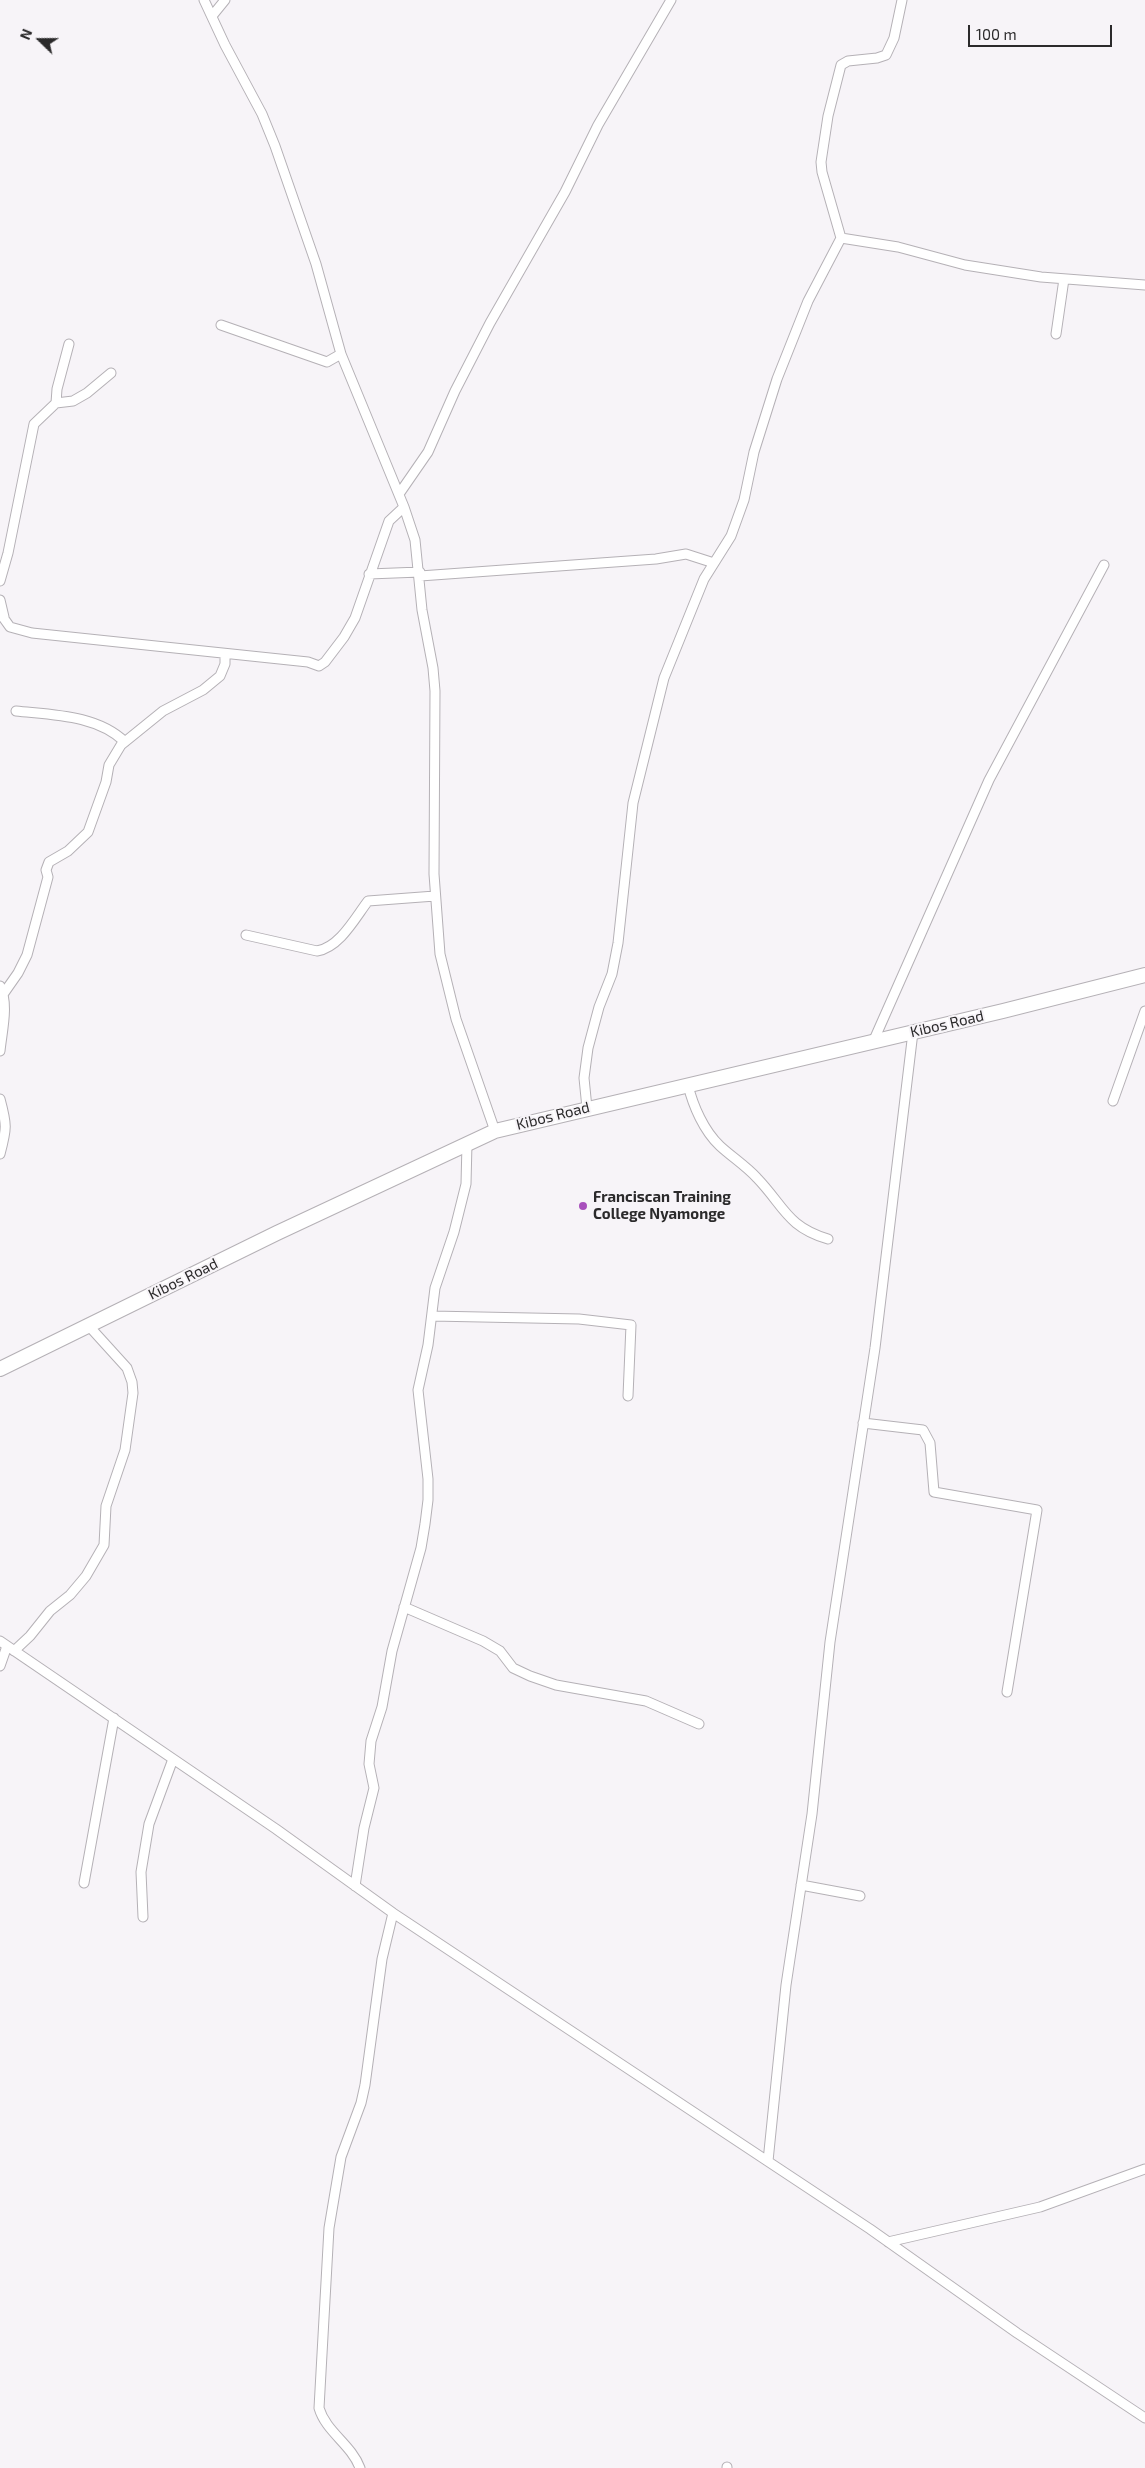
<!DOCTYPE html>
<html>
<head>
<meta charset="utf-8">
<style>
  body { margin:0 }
  #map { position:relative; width:1145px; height:2468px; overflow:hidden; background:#f7f4f8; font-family:"Exo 2",sans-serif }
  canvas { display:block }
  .north { position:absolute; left:15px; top:15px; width:50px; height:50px; -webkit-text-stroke:4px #f7f4f8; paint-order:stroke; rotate:292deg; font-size:14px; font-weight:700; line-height:20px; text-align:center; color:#2b2a2b }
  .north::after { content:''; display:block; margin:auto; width:18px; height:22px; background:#2b2a2b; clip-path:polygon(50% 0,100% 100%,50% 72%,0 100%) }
  .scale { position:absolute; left:968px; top:25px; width:144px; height:22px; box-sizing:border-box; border:2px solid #2b2a2b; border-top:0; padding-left:6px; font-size:15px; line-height:18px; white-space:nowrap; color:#2b2a2b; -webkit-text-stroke:4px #f7f4f8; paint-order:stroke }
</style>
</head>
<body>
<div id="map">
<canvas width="1145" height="2468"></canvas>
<div class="north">N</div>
<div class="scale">100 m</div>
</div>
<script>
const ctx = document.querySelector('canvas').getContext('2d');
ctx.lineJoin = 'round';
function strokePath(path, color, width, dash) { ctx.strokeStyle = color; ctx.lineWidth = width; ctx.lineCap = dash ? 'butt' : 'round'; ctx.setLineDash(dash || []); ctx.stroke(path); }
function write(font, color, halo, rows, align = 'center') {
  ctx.font = font + ' "Exo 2",sans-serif'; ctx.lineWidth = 4; ctx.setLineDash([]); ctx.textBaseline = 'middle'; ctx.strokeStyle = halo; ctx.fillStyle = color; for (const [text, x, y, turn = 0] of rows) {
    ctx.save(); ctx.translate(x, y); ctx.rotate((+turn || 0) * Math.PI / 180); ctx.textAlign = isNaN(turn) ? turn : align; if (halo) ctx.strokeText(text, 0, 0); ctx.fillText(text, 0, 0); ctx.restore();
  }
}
const minor = new Path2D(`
  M204,0L225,45L262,114L275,146L316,264L341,354L404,507L415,540L422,610L433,668L435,691L434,874L440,954L456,1019L495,1131
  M212,16L225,0
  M841,238L898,247L965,265L1041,277L1145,285
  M221,325L327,362L341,354
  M1056,334L1064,279
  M56,403L57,389L69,344
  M399,494L428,452L455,391L490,323L565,192L598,125L671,0
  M369,574L420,572
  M420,576L656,559L686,554L714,563
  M0,581L8,553L34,424L56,403L73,401L87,393L111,373
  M0,600L4,617
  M0,613L10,627L32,633L308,662L319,666L325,662L344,637L355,618L389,521L404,507
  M16,711C53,715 97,715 125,742
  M246,935L317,951C340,947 355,918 368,901L435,896
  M0,986C9,1004 2,1031 0,1051
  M4,993L18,973L27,955L48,877L46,870L49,862L68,851L88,832L106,782L109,765L121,745L163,711L203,690L220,676L225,664V654
  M873,1042L989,780L1104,565
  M688,1085C693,1106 704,1131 720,1146C732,1157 746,1166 757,1178C784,1206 787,1227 828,1239
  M0,1099C7,1125 7,1128 0,1154
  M1113,1101L1145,1011
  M587,1108L584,1078L588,1048L599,1007L612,974L618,943L633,803L664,678L704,579L731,536L744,500L754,452L777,379L808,301L841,238L822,172L821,162L828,116L841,65L848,61L877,58L886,55L894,38L902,0
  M432,1316L579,1319L631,1325L628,1396
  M863,1423L923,1430L930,1443L934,1492L1037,1510L1007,1692
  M404,1607L483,1641L500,1651L513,1668L530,1676L556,1685L646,1701L699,1724
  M0,1641L276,1829L393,1913L870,2229L1017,2333L1145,2418
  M14,1651L30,1636L50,1611L70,1595L86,1576L104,1545L106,1506L125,1450L133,1393L132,1382L127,1368L88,1325
  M0,1666L7,1646
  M84,1883L114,1718
  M801,1885L860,1896
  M355,1886L364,1828L374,1788L369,1764L371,1741L382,1707L392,1651L421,1548L425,1524L428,1500V1479L418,1390L428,1345L435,1288L454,1232L466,1184L467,1143
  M143,1917L141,1872L149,1824L173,1759
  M768,2161L786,1985L812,1814L830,1642L875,1348L913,1032
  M888,2242L1040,2207L1145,2169
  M727,2467V2468
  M360,2468C351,2444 326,2432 319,2408L329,2228L341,2157L361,2103L365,2085L382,1959L393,1913`);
const primary = new Path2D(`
  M0,1369L277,1233L495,1131L1003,1011L1145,975`);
const markers = [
  [583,1206,5,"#a850bc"]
];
const streetNames = [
  ["Kibos Road",947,1024,-13],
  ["Kibos Road",553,1116,-14],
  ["Kibos Road",183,1279,-26]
];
const poiNames = [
  ["Franciscan Training",593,1197],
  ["College Nyamonge",593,1214]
];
strokePath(minor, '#b5b1b6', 11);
strokePath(primary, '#b5b1b6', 16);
strokePath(minor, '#fff', 9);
strokePath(primary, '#fff', 14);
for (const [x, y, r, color] of markers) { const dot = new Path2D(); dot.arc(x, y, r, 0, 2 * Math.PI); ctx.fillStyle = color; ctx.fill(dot); strokePath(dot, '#f7f4f8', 2); }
write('15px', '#2b2a2b', '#f7f4f8', streetNames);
write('bold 15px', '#2b2a2b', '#f7f4f8', poiNames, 'left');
</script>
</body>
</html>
